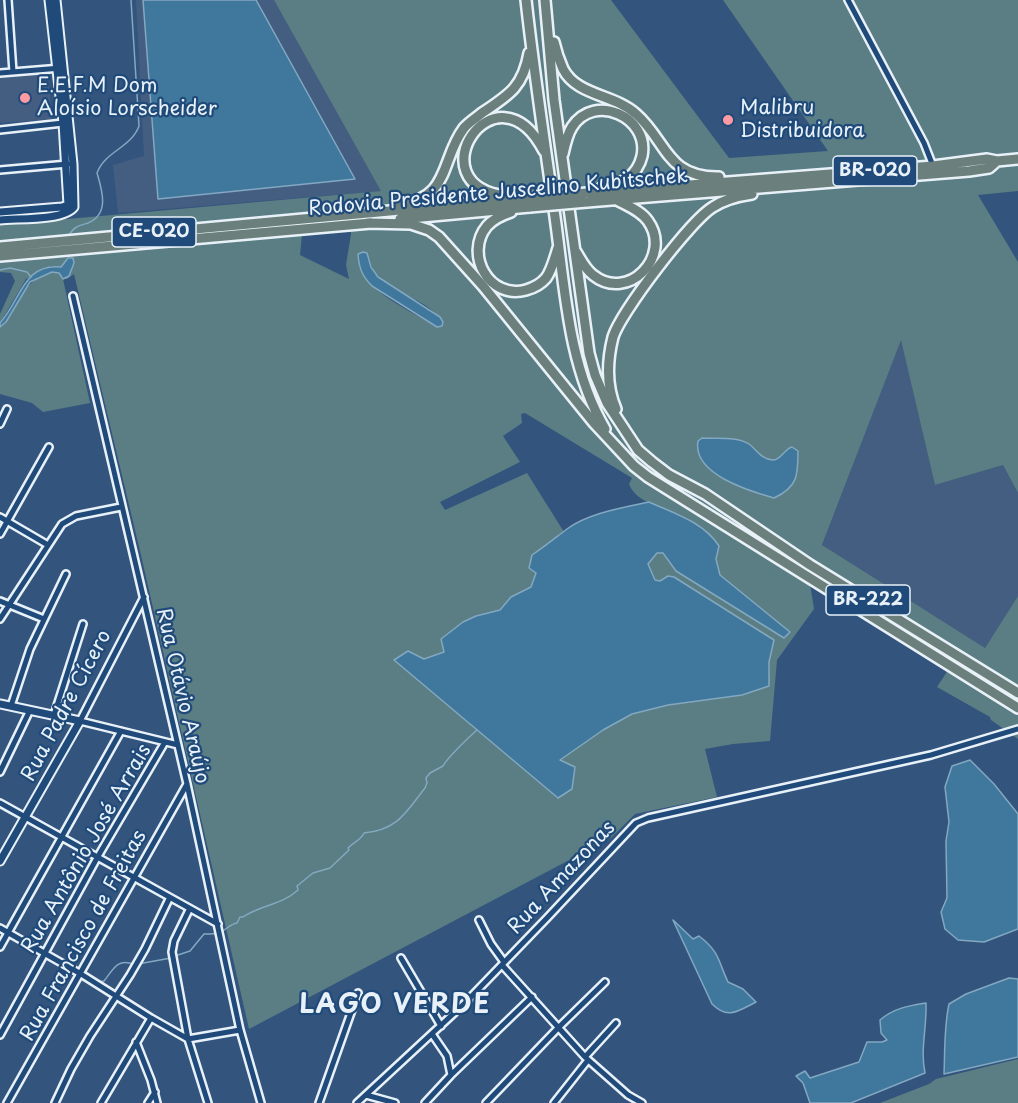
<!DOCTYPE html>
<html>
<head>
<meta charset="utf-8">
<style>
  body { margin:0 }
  canvas { display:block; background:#33547d }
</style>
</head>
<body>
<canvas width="1018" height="1103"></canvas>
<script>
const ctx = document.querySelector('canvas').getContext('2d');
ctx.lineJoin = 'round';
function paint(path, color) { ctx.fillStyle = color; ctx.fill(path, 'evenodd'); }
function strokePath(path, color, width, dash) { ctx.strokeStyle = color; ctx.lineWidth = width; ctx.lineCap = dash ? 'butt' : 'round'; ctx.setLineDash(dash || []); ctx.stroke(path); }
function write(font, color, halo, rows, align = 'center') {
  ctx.font = font + ' "Playpen Sans",sans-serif'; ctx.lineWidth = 4.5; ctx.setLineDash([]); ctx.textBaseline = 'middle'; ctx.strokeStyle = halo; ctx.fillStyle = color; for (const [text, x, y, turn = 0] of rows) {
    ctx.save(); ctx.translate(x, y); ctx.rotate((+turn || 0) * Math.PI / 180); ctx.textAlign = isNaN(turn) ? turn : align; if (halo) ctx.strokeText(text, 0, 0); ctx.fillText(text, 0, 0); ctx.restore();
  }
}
const built = new Path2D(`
  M136,0H274L382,191L118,213L113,165L144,156Z
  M45,72L48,76L52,119L0,123V76Z
  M901,339L935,485L1003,465L1018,493V596L985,648L822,546Z`);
const green = new Path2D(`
  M274,0H611L729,158L828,151L723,0H1018V191L978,195L1018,262V493L1003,465L935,485L901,340L822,545L985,648L1018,596V739L991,720L990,717L937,687L948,670L810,584L814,609L777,660L770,741L733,744L705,749L717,797L635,814L611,838L249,1029L141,555L74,274L67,279H63L90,403L43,412L32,403L0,394V327L6,322C17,303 32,268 59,273L61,277L72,267L68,258L61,267L51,266L26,279L0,323V314L15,281L11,273L0,272V261L256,237L302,235L300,255L349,279L346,265L351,234L349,207L290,214L286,216L0,242V225L381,191ZM369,258C376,293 425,294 443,322L437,327C411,311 370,294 359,266ZM525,413L632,478L629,484C637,506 672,508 690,520C700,527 709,538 719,546L716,559L720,575L750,601L785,638L676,571L663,553H657L648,564L655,580L660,581L774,640L769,662V686L742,695L668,705L632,714L603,730L559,760L408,651L424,659L445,652L476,616L500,610L511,597L531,587C538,568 549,546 564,532L527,473L445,510L440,502L520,462L503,436L522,423L521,414ZM702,438C717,439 737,436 749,444C757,450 762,460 773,460C779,460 783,453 787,448L751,491Z
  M1018,1059V1103H880L929,1084L936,1079Z`);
const water = new Path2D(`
  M143,0H256L355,179L158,199Z
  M363,252L367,253L371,267L378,277L440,317L443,322L442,326L437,327L372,286C362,276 359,268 358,254Z
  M68,258H73L74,263L69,276L63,279L59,273L52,272L30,282L6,322L0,327V323C21,300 23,263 61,267Z
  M702,438C717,439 737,436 749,444C757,450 762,460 773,460C781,460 784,449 792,447L798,451C798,475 798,487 774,498C749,491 692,474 698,441Z
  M649,502C673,513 704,522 719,546L716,559L720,575L790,632L784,638L676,571L663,553H657L648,564L655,580L660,581L668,576L674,577L774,640L769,662V686L742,695L668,705L632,714L603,730L560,760L575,767L572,789L558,798L394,660L408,651L424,659L444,652L441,639L463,622L476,616L500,610L511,597L531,587L536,573L529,568L532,555C544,547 555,538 567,529C589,513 622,508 649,502Z
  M970,760L994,784L1018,814V929L984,942L958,940L945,929L941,912L947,898L946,841L949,822L945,787L952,766Z
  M673,920L693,939L699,936C720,952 718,961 728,982L743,989L756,1002C738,1011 728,1020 712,1004Z
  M1009,978L1018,979V1057L944,1074C945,1050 944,1027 949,1004L966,994Z
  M926,1003C927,1027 920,1050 925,1073L851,1103H810L803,1083L796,1076L805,1071L810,1078L859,1062L867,1042H882L887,1040L881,1033L880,1020C894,1008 908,1006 926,1003Z`);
const stream = new Path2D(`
  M69,235C75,226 78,226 88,223C110,214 102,190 97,173C105,151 131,148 139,126L131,0
  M0,270L10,268L27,272L31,277
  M175,956L190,951L204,934C209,934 215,934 219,933C226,930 230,924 237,923L240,917H243C260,905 282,905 298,890L297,886L313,873L330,868L349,850L348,848C354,842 361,840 364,833C398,830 406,812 425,788L427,783L426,778L430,773L443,766C447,758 470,736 477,730
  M138,964L171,958
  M98,982L104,981C113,970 117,958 133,964`);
const street = new Path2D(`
  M8,0L13,72
  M848,0L924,143L933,166
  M0,73L61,68
  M0,130L63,123
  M0,170L68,164
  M73,296L187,784L240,1030L261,1103
  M0,424L7,409
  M0,517L48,545
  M0,534L49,447
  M144,597L80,721L178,745
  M0,601L44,619
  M0,619L62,524L76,516L121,507
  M11,706L30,649L66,574
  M54,715L83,624
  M0,772L30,710
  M0,803L218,924
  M189,910L174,941L172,952L188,1039L208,1103
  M479,920L491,944L504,962
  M0,928L81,974L151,1018L188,1039L240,1030
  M0,947L121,731
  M401,958L441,1026
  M502,965L585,1057L628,1095L642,1103
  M432,1034L447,1056L451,1075
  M0,1035L97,858L165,742
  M136,1042L151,1080L157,1103
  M585,1057L616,1023
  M366,1095L395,1103
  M7,1103L187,784
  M55,1103L71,1069L90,1036L130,975L145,949L169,899
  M101,1103L151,1018
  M148,1103L155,1092
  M319,1103L358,993
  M357,1103L466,1002L547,918L636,823L648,818L931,755L1018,729
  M425,1103L451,1075L532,997
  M486,1103L559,1027L605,982
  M554,1103L588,1060`);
const secondary = new Path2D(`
  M49,0L63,123L68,205
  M0,212L62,207L68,205
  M0,220C18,218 63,221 74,207L73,164L56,0
  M0,704L80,721L0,861`);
const highway = new Path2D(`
  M526,0C534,73 545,145 555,217C565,289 568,365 605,429
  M545,0L554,100L589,353L595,375L607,403L638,450L652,462L669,475L705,494L810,565L1018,693
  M554,42C556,51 559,60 563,69C577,96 614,94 636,114C667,141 666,178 719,177
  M563,154C565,145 567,135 572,127C594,92 650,117 642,156C640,165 634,174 627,179C619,184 609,186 601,188
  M587,193L933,166L987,159L997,161L1018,159
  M506,196C413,185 496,59 544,151
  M587,202L969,171L989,168L997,161
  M399,205C451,198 440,160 464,128C469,122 476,118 482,113C509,95 523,87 529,53
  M511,212C502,215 493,219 487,226C464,254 489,300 526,290C533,288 541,284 546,278C552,270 555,257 558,248
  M400,219L530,207
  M368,223L411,224L429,230L439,237L483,286L594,423L634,466L648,477L1018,708
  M0,247L530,198
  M576,252C581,260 585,269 593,275C628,303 673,256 648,221C641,211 628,206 617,200
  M0,256L371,223
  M616,409C606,386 607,361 613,337C621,312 691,220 713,207C725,199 738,196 752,194`);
const highwayBridge = new Path2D(`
  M530,198L587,193
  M530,207L587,202`);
const markers = [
  [25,98,6,"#ff9aa2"],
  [728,120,6,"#ff9aa2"]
];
const shields = [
  [875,171,84],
  [154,232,84],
  [868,600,84]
];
const shieldNames = [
  ["BR-020",875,171],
  ["CE-020",154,232],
  ["BR-222",868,600]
];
const poiNames = [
  ["E.E.F.M Dom",37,86],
  ["Aloísio Lorscheider",37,109],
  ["Malibru",740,108],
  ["Distribuidora",740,131]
];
const streetNames = [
  ["Rodovia Presidente Juscelino Kubitschek",498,193,-5],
  ["Rua Otávio Araújo",182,696,77],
  ["Rua Padre Cícero",67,706,-62],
  ["Rua Antônio José Arrais",87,849,-60],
  ["Rua Amazonas",562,878,-47],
  ["Rua Francisco de Freitas",84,936,-61]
];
const districtNames = [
  ["LAGO VERDE",395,1006]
];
paint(built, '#445e81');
paint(green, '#5a7e83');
paint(water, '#40779c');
strokePath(water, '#83a8c1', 1.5);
strokePath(stream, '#83a8c1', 1.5);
strokePath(street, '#e8f1f8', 10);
strokePath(secondary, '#e8f1f8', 11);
strokePath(highway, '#e8f1f8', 14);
strokePath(street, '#1f4a7a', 5);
strokePath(secondary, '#1f4a7a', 7);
strokePath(highway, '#6b7f7c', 9);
strokePath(highwayBridge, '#e8f1f8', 14, []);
strokePath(highwayBridge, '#6b7f7c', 9);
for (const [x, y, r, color] of markers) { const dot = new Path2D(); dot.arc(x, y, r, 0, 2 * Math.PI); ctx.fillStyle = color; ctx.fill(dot); strokePath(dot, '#1f4a7a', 2); }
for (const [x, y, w] of shields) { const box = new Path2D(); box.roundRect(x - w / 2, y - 15, w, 30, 4.5); ctx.fillStyle = '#1f4a7a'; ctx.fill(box); strokePath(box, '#e8f1f8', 1.5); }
write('bold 18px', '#e8f1f8', null, shieldNames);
write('20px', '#e8f1f8', '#1f4a7a', poiNames, 'left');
write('20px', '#e8f1f8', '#1f4a7a', streetNames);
ctx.letterSpacing = '1.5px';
write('bold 26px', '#e8f1f8', '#1f4a7a', districtNames);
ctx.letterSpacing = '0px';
</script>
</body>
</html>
